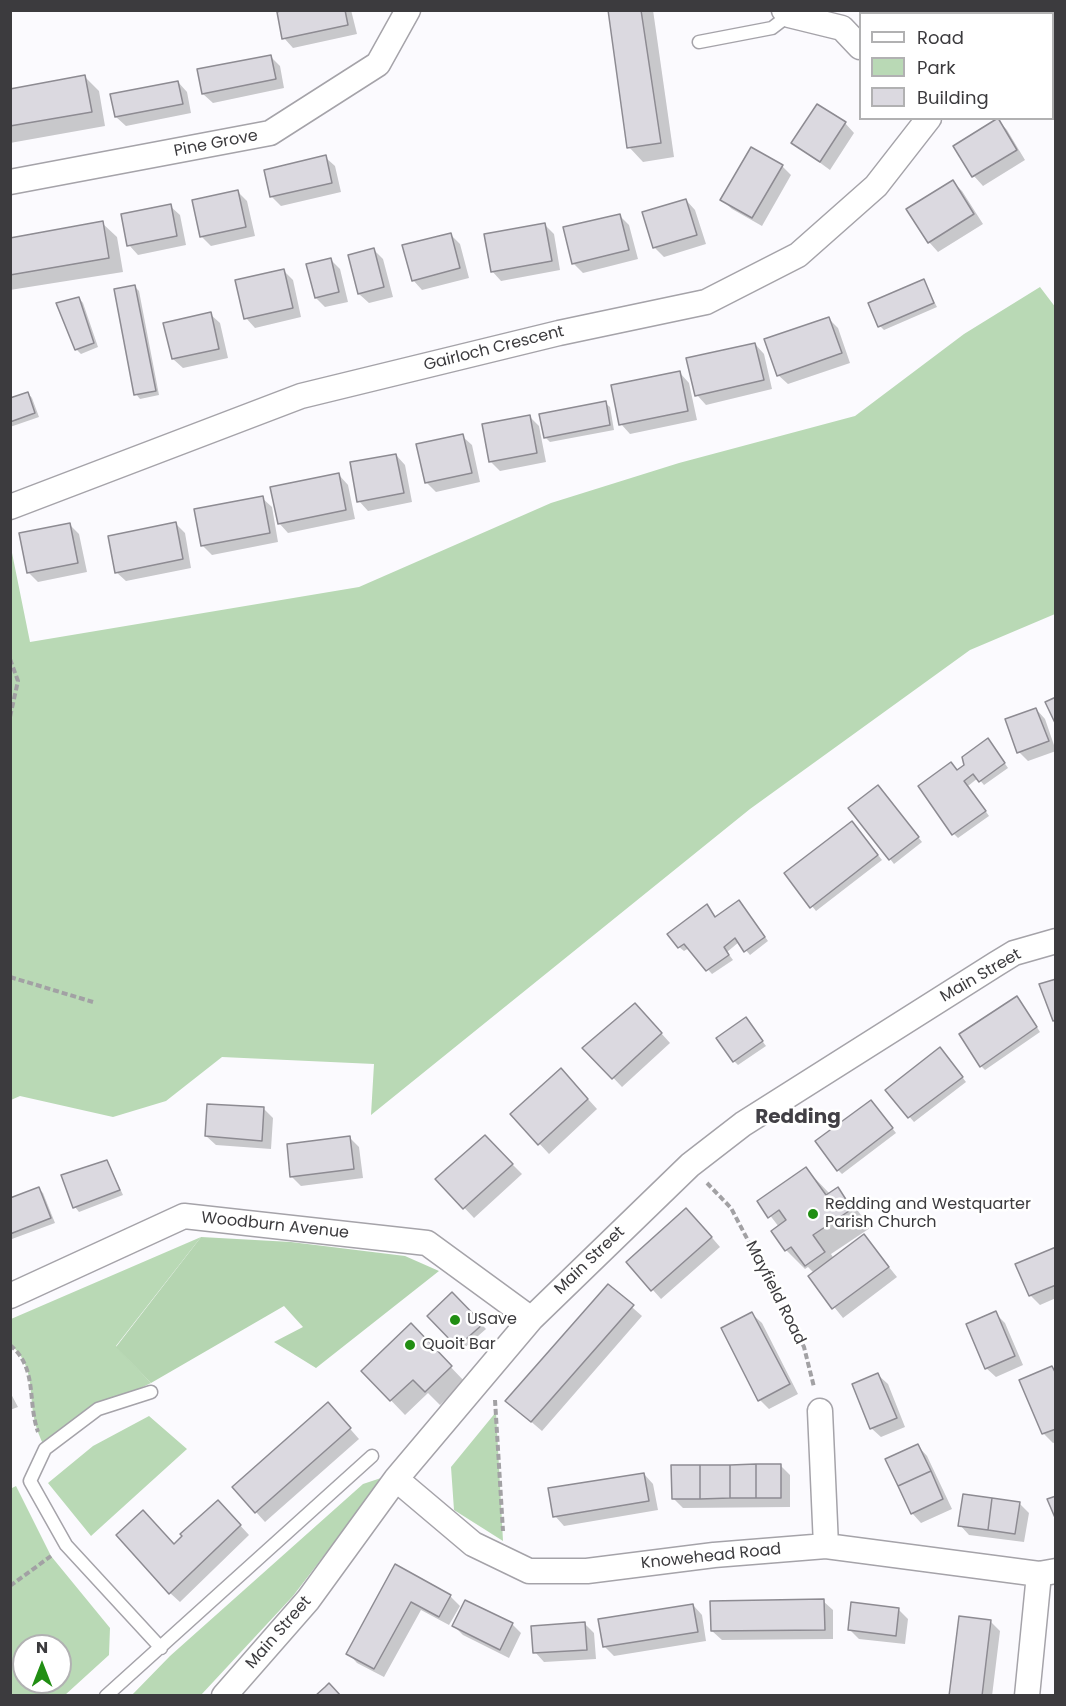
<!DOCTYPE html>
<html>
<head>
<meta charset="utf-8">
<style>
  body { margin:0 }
  #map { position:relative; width:1066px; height:1706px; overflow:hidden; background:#fbfafe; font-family:Poppins,sans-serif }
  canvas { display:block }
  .frame { position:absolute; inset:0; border:12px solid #3c3b3e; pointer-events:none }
  .legend { position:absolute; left:859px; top:12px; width:195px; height:108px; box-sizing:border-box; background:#fff; border:2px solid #b1b1b2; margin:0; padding:8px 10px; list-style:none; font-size:18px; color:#3c3b3e }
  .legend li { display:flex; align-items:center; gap:12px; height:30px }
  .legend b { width:30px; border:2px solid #b1b1b2 }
  .north { position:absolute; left:12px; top:1634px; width:60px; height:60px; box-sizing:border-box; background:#fff; border:2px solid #b1b1b2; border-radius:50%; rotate:0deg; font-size:16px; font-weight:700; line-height:24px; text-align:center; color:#3c3b3e }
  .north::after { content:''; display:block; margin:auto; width:21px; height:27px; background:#218e13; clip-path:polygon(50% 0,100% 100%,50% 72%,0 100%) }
</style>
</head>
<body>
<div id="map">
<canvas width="1066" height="1706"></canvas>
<div class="frame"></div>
<ul class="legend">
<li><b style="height:8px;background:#fff"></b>Road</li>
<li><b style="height:16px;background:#b9d9b5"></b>Park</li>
<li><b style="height:16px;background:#dbd9e0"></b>Building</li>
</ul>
<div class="north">N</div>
</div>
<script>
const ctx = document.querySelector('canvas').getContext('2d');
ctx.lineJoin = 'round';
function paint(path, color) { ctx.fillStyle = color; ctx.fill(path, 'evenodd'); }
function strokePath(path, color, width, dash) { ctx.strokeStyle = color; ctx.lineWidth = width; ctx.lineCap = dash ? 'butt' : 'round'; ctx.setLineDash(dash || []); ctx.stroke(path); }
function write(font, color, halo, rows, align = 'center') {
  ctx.font = font + ' Poppins,sans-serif'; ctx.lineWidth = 5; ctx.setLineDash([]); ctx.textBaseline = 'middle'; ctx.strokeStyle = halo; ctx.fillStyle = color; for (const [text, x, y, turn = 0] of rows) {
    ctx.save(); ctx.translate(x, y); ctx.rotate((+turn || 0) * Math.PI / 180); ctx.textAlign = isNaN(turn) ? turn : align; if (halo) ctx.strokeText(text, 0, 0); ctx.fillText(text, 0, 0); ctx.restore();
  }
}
const green = new Path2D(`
  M1040,287L1056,308L1055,614L970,650L750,809L371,1115L374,1064L222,1057L166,1101L113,1117L20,1096L11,1100V548L30,642L359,587L551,503L679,463L855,416L964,334Z
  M201,1237L116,1346L151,1383L98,1409L45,1449C41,1439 36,1429 34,1418C29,1390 34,1365 11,1345V1319Z
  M496,1412L503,1541L454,1510L451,1467Z
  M149,1416L187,1449L91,1536L48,1483L93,1446Z
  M390,1475L362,1506L293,1596L201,1695L131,1696L170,1656L363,1484Z
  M16,1486L51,1556L110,1628L109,1655L65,1695H11L10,1489ZM24,1646H60V1682H24Z`);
const forest = new Path2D(`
  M201,1237L291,1242L405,1256L439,1271L316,1368L274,1342L303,1327L284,1306L151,1383L116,1347Z`);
const shadow = new Path2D(`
  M290,10H351L357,34L293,48L284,38Z
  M609,10H653L674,157L643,162L629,147Z
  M270,56L280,66L284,88L213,103L203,94Z
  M85,77L99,91L105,126L10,143V90Z
  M178,82L187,92L191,113L126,126L116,117Z
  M998,120L1007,130L1025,160L983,186L974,176L955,146Z
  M845,123L854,133L830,170L793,143Z
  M325,157L335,166L341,192L281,206L271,196Z
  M782,166L791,175L762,226L732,209L722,200Z
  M953,182L962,191L983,224L938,252L929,242Z
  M238,192L247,201L255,236L211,246L201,236Z
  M686,200L695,210L706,244L664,257L654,247Z
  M170,206L180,215L186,245L138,255L129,245Z
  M619,215L629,225L638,259L583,273L573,263Z
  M102,223L117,237L123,272L10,290V239Z
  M544,224L554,234L560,270L501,281L492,271Z
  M451,235L460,244L469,278L422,290L413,280Z
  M374,250L383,259L393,297L369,303L359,294Z
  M330,259L340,269L348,302L325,307L316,298Z
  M284,271L293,280L301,317L255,328L246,318Z
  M923,280L937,307L884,330L880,326Z
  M135,287L139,291L159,395L140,399L136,394Z
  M79,298L83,303L98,347L81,354L76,349Z
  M210,314L220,323L228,358L183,368L173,359Z
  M829,319L838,328L850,363L788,384L778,375Z
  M755,344L764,354L772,389L706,405L697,395Z
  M680,373L689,383L697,420L630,434L621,424Z
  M28,393L32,398L39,417L10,427V399Z
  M605,403L610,407L614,430L550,442L545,437Z
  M529,416L539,426L546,462L500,471L491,462Z
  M462,436L472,445L480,482L436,492L426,482Z
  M396,455L405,465L412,502L368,511L359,501Z
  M339,475L348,485L355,519L288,533L279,523Z
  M262,498L272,507L278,542L212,555L202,545Z
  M176,524L185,533L191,568L126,581L116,572Z
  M70,525L79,534L87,572L38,582L28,572Z
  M1036,709L1045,719L1056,751L1028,761L1019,752Z
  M992,745L1008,768L984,785L978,778L968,786L989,816L958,838L954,834L958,771Z
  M882,791L922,842L894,864L850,808Z
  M856,827L882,860L816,911L786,874Z
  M706,906L716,918L743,906L768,941L750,955L739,942L727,952L733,960L712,974L689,948L684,951L679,947Z
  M1021,1002L1040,1032L985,1070L981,1066Z
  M644,1014L670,1043L622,1087L585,1048Z
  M746,1019L766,1046L738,1065L734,1061Z
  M944,1053L966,1082L914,1122L887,1091Z
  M570,1079L597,1109L549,1154L512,1114Z
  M875,1106L896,1133L842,1174L838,1170Z
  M263,1108L273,1118L271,1149L216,1145L206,1136Z
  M485,1137L522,1174L474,1218L437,1179Z
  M350,1138L359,1147L363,1178L301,1186L291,1176Z
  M107,1161L123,1195L79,1212L75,1207Z
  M806,1169L830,1194L837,1189L856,1208L870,1228L831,1254L834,1259L864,1236L897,1277L843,1318L810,1277L814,1273L808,1267L805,1269L786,1250L773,1231L779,1227L759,1201Z
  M39,1189L43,1193L55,1223L12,1239L10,1200Z
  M696,1219L720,1247L661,1299L628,1262Z
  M1056,1249V1298L1040,1305L1030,1295Z
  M608,1286L642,1316L542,1431L507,1401Z
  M452,1294L486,1329L462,1350L429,1316Z
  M995,1313L1005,1323L1023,1365L996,1377L986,1368Z
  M752,1314L762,1323L798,1394L769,1409L760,1400Z
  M425,1340L465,1382L440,1405L428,1393L405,1415L363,1371Z
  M1052,1368L1056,1372V1442L1053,1443L1043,1433Z
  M878,1375L888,1384L905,1427L881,1437L871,1428Z
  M10,1392L18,1407L10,1410Z
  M337,1414L359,1439L265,1522L256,1512Z
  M918,1446L927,1456L952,1509L921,1523L912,1513Z
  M780,1465L790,1475V1507L683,1508L673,1498Z
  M644,1474L653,1484L658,1510L564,1526L555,1516Z
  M1019,1503L1029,1513L1024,1542L969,1535L960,1525Z
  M227,1511L249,1535L180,1602L170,1593L174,1545Z
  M396,1566L451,1597L460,1606L449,1625L421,1610L384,1677L357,1663L348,1653Z
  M823,1601L833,1610V1639L722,1640L712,1631Z
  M693,1605L702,1615L706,1641L614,1656L604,1646Z
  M898,1609L908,1619L905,1644L859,1639L849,1629Z
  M991,1622L1000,1631L992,1696H951Z
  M512,1624L521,1633L509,1658L463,1635L454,1626Z
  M585,1624L594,1633L596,1659L544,1662L535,1652Z`);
const building = new Path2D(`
  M283,10H345L348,25L282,39L277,12Z
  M608,10H641L661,143L627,148Z
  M927,10H980L981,13L924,14Z
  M271,55L276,79L202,94L197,69Z
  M85,75L92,112L10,126V89Z
  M178,81L183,104L115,117L110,94Z
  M817,104L846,122L820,162L791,143Z
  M998,118L1017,150L972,177L953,146Z
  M751,147L783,165L752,218L720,200Z
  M326,155L332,183L270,197L264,170Z
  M953,180L974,214L928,243L906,209Z
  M238,190L246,227L200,237L192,200Z
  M686,199L697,235L653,248L642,212Z
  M171,204L177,236L127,246L121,214Z
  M620,214L629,250L572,264L563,227Z
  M103,221L109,258L10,275V238Z
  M545,223L552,261L491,272L484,234Z
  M451,233L460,268L412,281L402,245Z
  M374,248L384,287L358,294L348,255Z
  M331,258L339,292L315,298L306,264Z
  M284,269L293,308L244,319L235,280Z
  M924,279L934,303L878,327L868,303Z
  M135,285L156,391L134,395L114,289Z
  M79,297L94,343L75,350L56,303Z
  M211,312L219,349L172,359L163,323Z
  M829,317L842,353L777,376L764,339Z
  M755,343L764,380L695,396L686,358Z
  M680,371L688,411L619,425L611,385Z
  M28,392L35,413L10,422V398Z
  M606,401L610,425L544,438L539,414Z
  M530,415L537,453L489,462L482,424Z
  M463,434L472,473L425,483L416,444Z
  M396,454L404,493L357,502L350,462Z
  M339,473L346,510L278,524L270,487Z
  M263,496L270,533L201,546L194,509Z
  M176,522L183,559L115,573L108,536Z
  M70,523L78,563L27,573L19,533Z
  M1056,697V725L1045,702Z
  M1036,708L1049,741L1017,753L1005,719Z
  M988,738L1005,763L979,782L973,774L964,781L986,811L952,835L918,786L951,762L957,770L964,765L962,757Z
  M878,785L919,837L889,860L848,808Z
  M852,821L878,855L810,908L784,873Z
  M739,900L765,937L744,952L735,938L724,947L729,955L706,971L684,944L678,948L667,934L707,904L715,917Z
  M1056,979V1020L1053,1021L1039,984Z
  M1017,996L1037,1027L980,1067L959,1034Z
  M635,1003L662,1033L612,1079L582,1048Z
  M746,1017L763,1041L733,1062L716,1038Z
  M940,1047L963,1077L908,1118L885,1090Z
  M561,1068L588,1099L538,1145L510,1114Z
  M871,1100L893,1128L837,1171L815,1141Z
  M207,1104L264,1107L262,1141L205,1136Z
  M485,1135L513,1164L463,1209L435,1179Z
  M350,1136L354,1169L290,1177L287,1144Z
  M107,1160L120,1190L73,1208L61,1175Z
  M806,1167L826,1195L838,1187L852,1209L813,1235L825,1252L805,1266L791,1247L785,1251L771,1231L786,1220L779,1210L768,1218L757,1201Z
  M39,1187L51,1218L10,1234V1198Z
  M686,1208L712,1237L651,1291L626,1262Z
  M864,1234L889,1267L832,1309L808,1276Z
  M1056,1247V1285L1029,1296L1015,1264Z
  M608,1284L634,1305L531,1422L505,1401Z
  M452,1292L483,1324L457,1347L427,1316Z
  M996,1311L1015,1356L985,1369L966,1324Z
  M752,1312L790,1384L758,1401L721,1328Z
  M411,1323L452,1366L425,1392L413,1380L390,1401L361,1371Z
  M1052,1366L1056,1374V1429L1042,1434L1019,1380Z
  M878,1373L897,1418L870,1429L852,1384Z
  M328,1402L351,1428L255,1513L232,1487Z
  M918,1444L931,1471L898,1486L885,1459Z
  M756,1464V1498H730V1465Z
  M756,1464H781V1498H756Z
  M671,1465H700V1499H672Z
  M700,1465H730V1498L700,1499Z
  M931,1471L943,1499L911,1514L898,1486Z
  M644,1473L649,1501L553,1517L548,1488Z
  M963,1494L992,1498L988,1530L958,1526Z
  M1056,1496V1520L1047,1499Z
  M992,1498L1020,1502L1015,1534L988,1530Z
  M218,1500L241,1525L169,1594L116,1535L143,1510L174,1544L182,1536L180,1534Z
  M395,1564L451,1595L439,1617L411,1602L374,1669L346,1654Z
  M824,1599L825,1630L711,1631L710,1601Z
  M465,1600L513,1623L500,1650L452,1626Z
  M851,1602L899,1608L896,1636L848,1630Z
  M693,1604L698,1632L603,1647L598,1619Z
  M959,1616L991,1620L982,1696H949Z
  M585,1622L587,1650L533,1653L531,1626Z
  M329,1683L341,1696H315L325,1687Z`);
const path = new Path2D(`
  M10,659L18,681L10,717
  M10,977L93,1002
  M707,1183L731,1208L804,1347L814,1387
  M10,1345C38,1368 27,1401 38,1432
  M495,1400L503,1531
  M10,1586L51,1556`);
const service = new Path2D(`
  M699,42L772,28L789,15
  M151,1392L98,1409L45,1449L30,1481L66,1545L161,1648
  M106,1696L372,1456`);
const minor = new Path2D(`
  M784,10L789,15L842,28L860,47
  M1052,18L1056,15
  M10,182L270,133L378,64L408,10
  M10,507L301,396L559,333L706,302L798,255L876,186L929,118
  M10,1296L184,1216L427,1243L531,1319
  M820,1411L826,1546
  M396,1479L473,1544L529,1571H587L714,1555L826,1546L1039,1574L1056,1571
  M224,1696L308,1600L396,1479L531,1319L690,1165L743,1124L996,964L1014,953L1056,941
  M1027,1696L1039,1574`);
const markers = [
  [813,1214,6,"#218e13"],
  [455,1320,6,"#218e13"],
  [410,1345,6,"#218e13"]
];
const streetNames = [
  ["Pine Grove",216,144,-11],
  ["Gairloch Crescent",494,349,-14],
  ["Main Street",981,976,-30],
  ["Woodburn Avenue",275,1226,6],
  ["Main Street",590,1261,-44],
  ["Mayfield Road",775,1293,63],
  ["Knowehead Road",711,1557,-6],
  ["Main Street",279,1633,-49]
];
const poiNames = [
  ["Redding and Westquarter",825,1205],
  ["Parish Church",825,1223],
  ["USave",467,1320],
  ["Quoit Bar",422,1345]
];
const quarterNames = [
  ["Redding",798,1118]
];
paint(green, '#b9d9b5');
paint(forest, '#b5d5b1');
paint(shadow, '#0003');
paint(building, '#dbd9e0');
strokePath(building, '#8d8b92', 1.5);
strokePath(service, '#a5a3a9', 15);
strokePath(minor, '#a5a3a9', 27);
strokePath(path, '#a2a1a4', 4, [6, 3]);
strokePath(service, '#fff', 12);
strokePath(minor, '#fff', 24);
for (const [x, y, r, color] of markers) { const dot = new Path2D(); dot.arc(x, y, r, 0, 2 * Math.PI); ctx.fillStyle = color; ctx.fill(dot); strokePath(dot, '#fff', 2); }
write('16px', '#3c3b3e', '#fff', streetNames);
write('16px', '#3c3b3e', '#fff', poiNames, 'left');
write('bold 20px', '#424046', '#fff', quarterNames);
</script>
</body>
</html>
